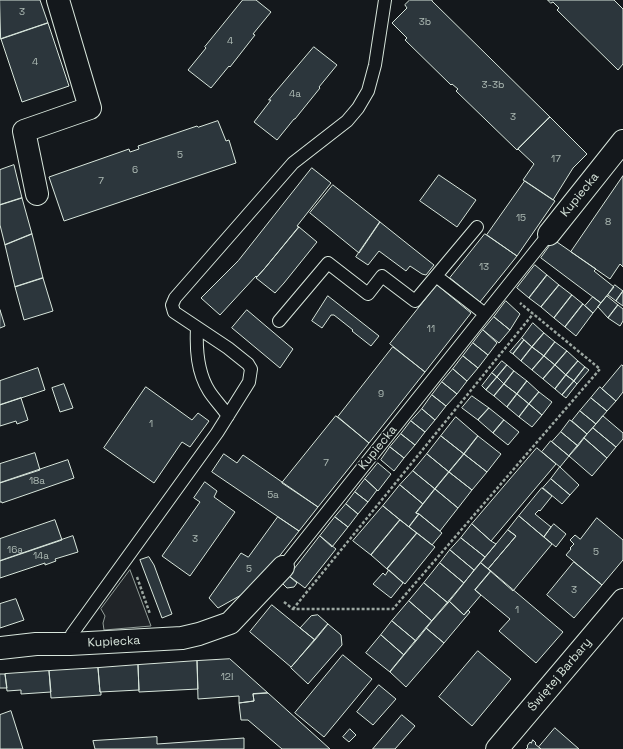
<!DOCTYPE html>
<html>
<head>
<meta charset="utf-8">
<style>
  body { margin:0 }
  canvas { display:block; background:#14181c }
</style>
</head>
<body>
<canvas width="623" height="749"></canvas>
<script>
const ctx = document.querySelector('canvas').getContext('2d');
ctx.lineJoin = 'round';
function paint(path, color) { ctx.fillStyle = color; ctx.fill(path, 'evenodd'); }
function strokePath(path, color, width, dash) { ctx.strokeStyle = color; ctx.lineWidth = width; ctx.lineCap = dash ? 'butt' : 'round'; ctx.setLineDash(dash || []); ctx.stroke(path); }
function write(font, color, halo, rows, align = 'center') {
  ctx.font = font + ' "Space Grotesk",sans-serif'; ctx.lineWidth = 3; ctx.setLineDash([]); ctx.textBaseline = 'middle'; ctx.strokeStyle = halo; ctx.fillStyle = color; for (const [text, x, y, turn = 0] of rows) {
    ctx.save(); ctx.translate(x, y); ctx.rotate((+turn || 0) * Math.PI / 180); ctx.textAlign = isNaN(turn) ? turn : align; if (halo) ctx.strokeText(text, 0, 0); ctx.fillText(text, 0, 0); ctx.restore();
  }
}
const green = new Path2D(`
  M130,570L151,626L104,630L103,623L105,616L101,609Z`);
const building = new Path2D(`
  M0,0H40L48,23L1,39Z
  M243,0H256L271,12L253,34L255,35L230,67L229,66L211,88L188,70L206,48L205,47Z
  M410,0H432V1L550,117L517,150L456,91L458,89L452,84L451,85L405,40L407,38L392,23L407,8L405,5Z
  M548,0H614L623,9V64L618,70L557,10L559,8L553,2L551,3Z
  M48,23L69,86L22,102L1,39Z
  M314,47L337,65L319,87L320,88L295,119H294L277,140L254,122L271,100H269Z
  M550,117L587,154L573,168L553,200L523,180L534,164L518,149Z
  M218,121L226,141L229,140L236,163L64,221L49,177L129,149L130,152L139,149L138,146L197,126L198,127Z
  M14,165L22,198L0,205V170Z
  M312,168L331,183L297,226L299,227L265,268L257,277L256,276L220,315L201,298L238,261Z
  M439,175L476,200L457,227L420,201Z
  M623,176V267L620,264L610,279L571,252Z
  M525,181L555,201L517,256L487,235Z
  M333,185L380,222L359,253L310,213Z
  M22,198L32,234L5,245L0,225V205Z
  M380,222L434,265L426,275L422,274L410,266L406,271L379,251L368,265L356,257Z
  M299,227L317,242L284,283L275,293L256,278L265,268Z
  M32,234L43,278L15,287L5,245Z
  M485,234L517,256L480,302L450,278Z
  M554,240L596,269L594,271L614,287L601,303L541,258Z
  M535,265L547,275L529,298L517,288Z
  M547,275L559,285L541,307L529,298Z
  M43,278L53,311L24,320L15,287Z
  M437,285L471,313L425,372L390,344Z
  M559,285L572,295L554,318L541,307Z
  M615,285L623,291L616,301L608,295Z
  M623,291V306L616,301Z
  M572,295L583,304L565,327L554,318Z
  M328,296L379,336L371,346L352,331L353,330L334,315H331L322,328L312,321Z
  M607,296L618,305L608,318L598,307Z
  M593,297L601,303L593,313L585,306Z
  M506,301L520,314L510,330L494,317Z
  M583,304L593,313L576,336L565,327Z
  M618,305L623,309V321L620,326L608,318Z
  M0,310L5,326L0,328Z
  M247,310L293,349L280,368L232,328Z
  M494,317L510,330L499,343L483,330Z
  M533,323L544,333L532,347L522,338Z
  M483,330L497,343L488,355L473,343Z
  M544,333L555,342L544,356L532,347Z
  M522,338L524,340L513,354L510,352Z
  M524,340L532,347L521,361L513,354Z
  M555,342L567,351L555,365L544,356Z
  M473,343L488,355L478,368L463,356Z
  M393,347L425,372L369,443L338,417Z
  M532,347L544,356L532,370L521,361Z
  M567,351L578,361L566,375L555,365Z
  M463,356L478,368L467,381L453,369Z
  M544,356L555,365L543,379L532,370Z
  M502,361L507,365L497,377L492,373Z
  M578,361L585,367L574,381L566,375Z
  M507,365L514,371L504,384L497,377Z
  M555,365L566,375L555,389L543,379Z
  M622,365L623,366V392L616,401L602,389Z
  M585,367L589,370L577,384L574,381Z
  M38,368L45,390L0,405V381Z
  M453,369L467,381L457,394L442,382Z
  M514,371L527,381L517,394L504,384Z
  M492,373L497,377L486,390L482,386Z
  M566,375L574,381L562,395L555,389Z
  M497,377L504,384L494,396L486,390Z
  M527,381L539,392L529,404L517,394Z
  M574,381L577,384L566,398L562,395Z
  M442,382L457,394L446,406L432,395Z
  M64,384L73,408L60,412L52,388Z
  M504,384L517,394L507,407L494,396Z
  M146,387L192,420L198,413L209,421L190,447L182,442L154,483L104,448Z
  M600,387L616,401L607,411L591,398Z
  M539,392L552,402L542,415L529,404Z
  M517,394L529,404L519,417L507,407Z
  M432,395L446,406L435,420L422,409Z
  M472,396L489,408L478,420L462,408Z
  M21,398L28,420L17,424L16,421L0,426V405Z
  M591,398L607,411L596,424L580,411Z
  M529,404L542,415L532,427L519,417Z
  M489,408L504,420L493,433L478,420Z
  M422,409L435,420L425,432L411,421Z
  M580,411L596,424L587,434L572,421Z
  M336,416L369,443L318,507L282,483Z
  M603,416L623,433V439L616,447L593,428Z
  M456,417L478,436L464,454L441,436Z
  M504,420L519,432L508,445L493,433Z
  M570,420L587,434L578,446L561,432Z
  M411,421L425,432L415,445L401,434Z
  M593,428L616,447L607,458L584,438Z
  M561,432L578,446L569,456L552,442Z
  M401,434L415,445L404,458L390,447Z
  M441,436L464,454L449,472L427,454Z
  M478,436L501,454L487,472L464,454Z
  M584,438L607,458L592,476L569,456Z
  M551,441L569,456L560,467L542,452Z
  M390,447L404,458L394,471L381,460Z
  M537,448L556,464L491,541L472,524Z
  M35,453L40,470L0,483V464Z
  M224,454L237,463L243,455L318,507L299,531L212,472Z
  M427,454L449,472L435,489L413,471Z
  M464,454L487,472L472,490L449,472Z
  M68,460L74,478L2,503V502H0V483Z
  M378,463L391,474L378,491L365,479Z
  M560,467L579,485L570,495L551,479Z
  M413,471L435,489L423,504L400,485Z
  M449,472L472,490L458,508L435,489Z
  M365,479L377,490L368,502L355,492Z
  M551,479L570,495L562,504L543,488Z
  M205,482L217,491L214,497L235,512L190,576L162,556L200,502L194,498Z
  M400,485L423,504L416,513L419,514L409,527L383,506Z
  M542,488L552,496L540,511L539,510L535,514L551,527L544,537L519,516Z
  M435,489L458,508L440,531L419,514L416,513Z
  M355,492L368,502L358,514L346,504Z
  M346,504L358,514L348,527L335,517Z
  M383,506L400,520L371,555L353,541Z
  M419,514L442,533L432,545L409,527Z
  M519,516L552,544L513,591L488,569L516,536L508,530Z
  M278,517L299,531L260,581L243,594L218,608L209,598L241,553L248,557Z
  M335,517L348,527L332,547L320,536Z
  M597,518L623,540V560L602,585L566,555L571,549L570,548L574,544L570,540L575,535L580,539Z
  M55,520L62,540L0,561V539Z
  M400,520L417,533L387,569L371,555Z
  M472,524L491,541L496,544L485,557L461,538Z
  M554,524L566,534L556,547L544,537Z
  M508,530L516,536L488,569L481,563Z
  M417,533L435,547L405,584L387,569Z
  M73,536L78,552L55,559L56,561L45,565V563L0,578V561Z
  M320,536L336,549L305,588L289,576Z
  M461,538L485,557L474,570L450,550Z
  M450,550L474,570L464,583L440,563Z
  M149,557L154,565L172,614L162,618L140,560Z
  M574,562L602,585L574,618L547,595Z
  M440,563L464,583L448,603L424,583Z
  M481,563L491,571L475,590L481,595L464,615L449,601Z
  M389,570L403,583L391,598L373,584L383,573L385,575Z
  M491,571L563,632L536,663L499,631L510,619L475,590Z
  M289,576L297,583L294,587L287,588L282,583Z
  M424,583L448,603L432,621L409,601Z
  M16,599L24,620L0,628V604Z
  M409,601L432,621L416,641L392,621Z
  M449,601L464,615L468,610L470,612L444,643L426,628Z
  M272,605L315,640L291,667L250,632Z
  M318,615L328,624L315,640L300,628L311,616Z
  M392,621L416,641L404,655L381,635Z
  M328,624L341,635L342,645L308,684L291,668Z
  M426,628L444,643L406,687L390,672Z
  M381,635L404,655L390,672L366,653Z
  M478,651L511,679L472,726L439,697Z
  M343,655L372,679L324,737L295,713Z
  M230,659L268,693L253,694L254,701L239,703V696L198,699L197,661Z
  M197,661L198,689L139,692L138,665Z
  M138,665L139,690L100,692L98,668Z
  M98,668L100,692H101V695L51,698L49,671Z
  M49,671L51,692L21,694V690L7,691L5,674Z
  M0,674H5L7,688H0Z
  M379,685L396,699L373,725L357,712Z
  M268,693L330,749H282L248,720H241L239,703L254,701L253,694Z
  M11,711L23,749H0V715Z
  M402,715L415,726L395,749H373Z
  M555,728L579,749H541L539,747Z
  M350,729L356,735L349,742L343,737Z
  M157,737V744L244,738V749H95L93,741Z
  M533,740L536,743L535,744L541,749H526L528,747L527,746L530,742L531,743Z`);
const path = new Path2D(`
  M137,577L150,614
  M284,602L293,609H393L600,369L520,303
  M293,609L533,314`);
const service = new Path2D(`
  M436,276L485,314
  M279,321L328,263L368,294L382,276L415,301L477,227
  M197,328C196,349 197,372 209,391C214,399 222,407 228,416
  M283,567L549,234
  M70,644L72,634L217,433L249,382L251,369L248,364L228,348L174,312L172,305L175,298L293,163L347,121L358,108L368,91L375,65L385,0`);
const minor = new Path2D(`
  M37,194L24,131L90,108L58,0
  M549,234L623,141
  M0,648L36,644H70L182,638L199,634L230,623L283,567
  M497,749L623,600`);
const numberNames = [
  ["3",22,12],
  ["3b",425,22],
  ["4",230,41],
  ["4",35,62],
  ["3-3b",493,85],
  ["4a",295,94],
  ["3",513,117],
  ["5",180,155],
  ["17",556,159],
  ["6",135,170],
  ["7",101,181],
  ["15",521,218],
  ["8",608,222],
  ["13",484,267],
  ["11",431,329],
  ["9",381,394],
  ["1",151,424],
  ["7",326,463],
  ["18a",37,481],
  ["5a",273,495],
  ["3",195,539],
  ["16a",15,550],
  ["5",596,552],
  ["14a",41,556],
  ["5",249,569],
  ["3",574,590],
  ["1",517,610],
  ["12I",227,677]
];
const streetNames = [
  ["Kupiecka",580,195,-51],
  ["Kupiecka",378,448,-51],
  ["Kupiecka",114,642,-3],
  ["Świętej Barbary",560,675,-50]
];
paint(green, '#202428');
strokePath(green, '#939e99', 1);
paint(building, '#2c363c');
strokePath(building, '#d8e6dc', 1);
strokePath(service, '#d8e6dc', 14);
strokePath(minor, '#d8e6dc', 24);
strokePath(path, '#9da8a2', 2.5, [3, 2]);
strokePath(service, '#14181c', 12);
strokePath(minor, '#14181c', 22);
write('10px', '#adbab4', null, numberNames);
write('12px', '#d8e6dc', '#14181c', streetNames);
</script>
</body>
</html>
